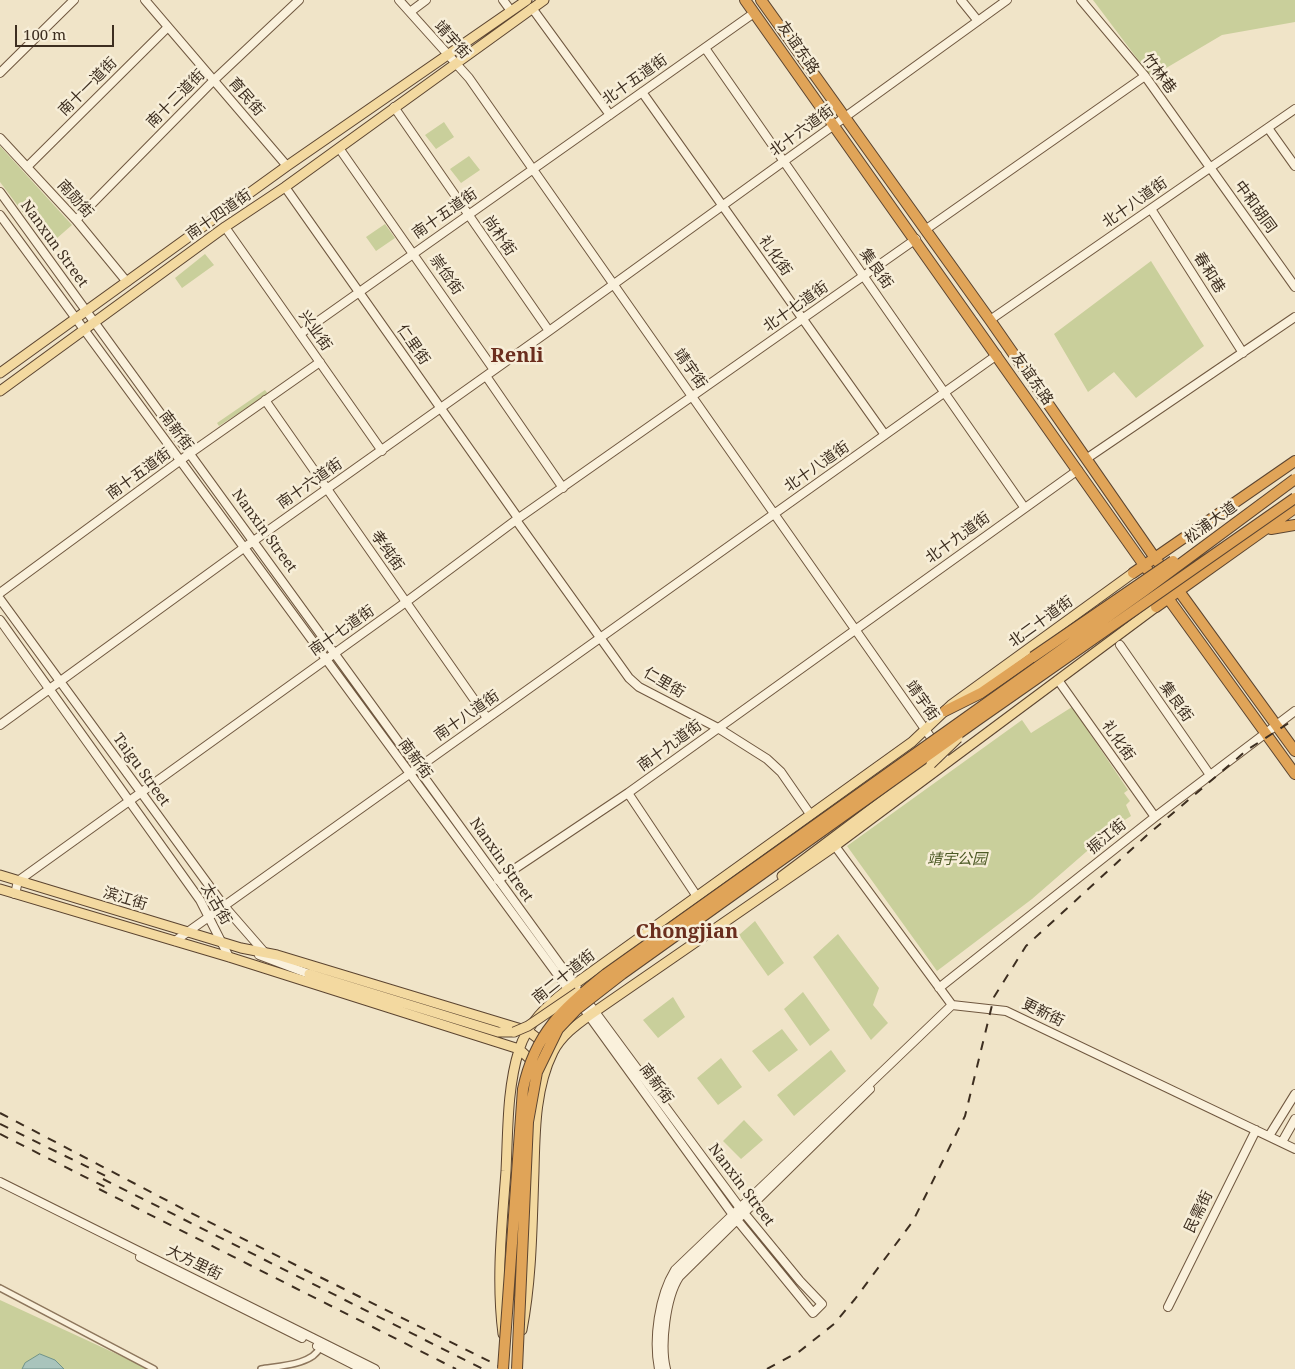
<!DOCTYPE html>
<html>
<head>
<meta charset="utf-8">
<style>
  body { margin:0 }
  #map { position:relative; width:1295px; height:1369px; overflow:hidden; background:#f0e4c8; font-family:"Noto Serif",serif }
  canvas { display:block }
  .scale { position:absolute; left:15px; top:25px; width:99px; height:22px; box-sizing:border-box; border:2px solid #3d2e20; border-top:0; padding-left:6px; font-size:15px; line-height:18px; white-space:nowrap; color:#3d2e20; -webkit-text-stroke:4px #f7eed8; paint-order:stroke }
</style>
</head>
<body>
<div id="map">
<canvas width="1295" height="1369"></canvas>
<div class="scale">100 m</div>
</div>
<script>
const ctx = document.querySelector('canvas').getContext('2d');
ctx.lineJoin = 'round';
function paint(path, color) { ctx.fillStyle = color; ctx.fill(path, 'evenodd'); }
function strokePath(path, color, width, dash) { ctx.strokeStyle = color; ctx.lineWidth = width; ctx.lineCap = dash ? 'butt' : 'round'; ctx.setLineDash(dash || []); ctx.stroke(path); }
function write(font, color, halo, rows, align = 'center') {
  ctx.font = font + ' "Noto Serif","Noto Sans SC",serif'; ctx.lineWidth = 5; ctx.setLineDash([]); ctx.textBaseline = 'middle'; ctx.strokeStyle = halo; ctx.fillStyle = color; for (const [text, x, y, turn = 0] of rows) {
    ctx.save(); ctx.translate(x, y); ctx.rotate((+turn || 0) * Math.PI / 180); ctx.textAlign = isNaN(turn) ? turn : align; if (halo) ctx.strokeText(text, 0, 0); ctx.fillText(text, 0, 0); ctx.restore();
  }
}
const green = new Path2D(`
  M1093,0H1295V22L1222,35L1151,77Z
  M444,122L454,137L436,149L425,135Z
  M0,146L72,225L48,246L0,182Z
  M469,156L480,170L461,183L450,169Z
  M385,224L395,238L376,251L366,237Z
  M205,254L214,265L182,288L175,278Z
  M1151,261L1204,346L1136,398L1114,372L1088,392L1054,334Z
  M265,390L268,394L219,426L217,423Z
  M1072,707L1128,790L1124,793L1130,801L1126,805L1131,816L1117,825L1032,899L937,971L847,846L1022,720L1031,733Z
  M755,921L784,963L768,976L739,935Z
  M838,934L879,988L873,1005L888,1023L871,1040L813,957Z
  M803,992L830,1030L810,1046L784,1009Z
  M673,997L685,1017L658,1038L643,1020Z
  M782,1029L798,1050L769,1072L752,1051Z
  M831,1050L846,1071L794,1116L777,1095Z
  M721,1058L742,1087L718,1105L697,1078Z
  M744,1120L763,1140L741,1159L723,1141Z
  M0,1300L149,1369H0Z`);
const water = new Path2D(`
  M40,1354L55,1360L64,1369H22L25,1363Z`);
const street = new Path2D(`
  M0,1288L154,1369
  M261,1369C278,1366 313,1365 320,1347`);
const secondary = new Path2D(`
  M145,0L287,166
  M399,0L469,78L948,762
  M503,0L511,11
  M961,0L978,21
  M1081,0L1145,76L1295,287
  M532,8L610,115
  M410,12L426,0
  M705,48L1024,507
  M0,73L74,0
  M642,92L885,435
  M394,107L549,331
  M1268,128L1295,166
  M0,138L76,220L127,282
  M339,148L494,370
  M27,167L168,27
  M285,187L518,518
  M0,192L577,988
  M1151,209L1243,353
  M0,215L571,993
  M76,220L214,80L299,0
  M225,227L382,451
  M925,230L1145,76
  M990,320L1295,109
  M300,334L754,13
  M486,376L563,488
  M265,400L487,718
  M1086,459L1295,317
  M516,520L629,678L639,687L718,728L767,759L781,772L810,814
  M0,593L189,454L320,362
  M0,599L224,906L265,953
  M0,620L200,900L229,957
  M1120,645L1210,775
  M1058,680L1155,817
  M0,725L245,547L549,331L1007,0
  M628,793L696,895
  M835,846L952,1005L1006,1011L1295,1149
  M498,880L628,793L1078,470
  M15,894L18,881L406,602L516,520L916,239
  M175,941L997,355
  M259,955L309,974
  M939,988L1155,817L1295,711
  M579,1002L733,1215L813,1313L822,1304L800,1281L740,1208L584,997
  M1269,1136L1295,1094
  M1282,1142L1295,1119
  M0,1182L375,1369
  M140,1257L302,1338
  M1168,1307L1256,1130
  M317,1346L362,1369
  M659,1369C653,1339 659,1296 675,1270L952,1005
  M666,1369C660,1345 666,1297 679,1277L870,1089`);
const primary = new Path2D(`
  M0,373L287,166L527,0
  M0,391L225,227L285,187L544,0
  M0,875L241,948L277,955L528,1031L545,1044
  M782,876L931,764
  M0,889L229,957L519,1049L535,1064
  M309,974L498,1032H514
  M522,1330C532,1278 532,1224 534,1171C535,1132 535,1088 553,1052C561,1036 576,1025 590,1015L835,846L1156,607
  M503,1334C496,1280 502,1225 506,1171C508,1131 507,1088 519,1050C527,1024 547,1005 568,989L912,742L951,705L1133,573`);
const highway = new Path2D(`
  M745,0L1144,565L1295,774
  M761,0L990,320L1155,558L1295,751
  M1271,529L1295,525
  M1133,573L1295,461
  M1156,607L1295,508
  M945,711L981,693L1033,657`);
const rail = new Path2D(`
  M0,1113L189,1212L505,1369
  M0,1124L112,1179
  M0,1134L107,1188
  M103,1179L483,1369
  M99,1189L456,1369
  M499,1360L518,1369
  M767,1369L800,1351L834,1324L855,1299L913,1221L965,1116L994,997L1026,946L1145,837L1247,750L1295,719`);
const primaryBridge = new Path2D(`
  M931,764L958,738
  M514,1032L528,1026L578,992`);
const highwayBridge = new Path2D(`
  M1033,657L1173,561
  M503,1369L523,1089C535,1033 563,1008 606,974L1144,591L1295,479
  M517,1369L528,1122L537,1072L558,1029L577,1009L622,974L976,721L1295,498`);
const streetNames = [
  ["靖宇街",452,40,48],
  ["友谊东路",798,48,55],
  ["竹林巷",1159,74,53],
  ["北十五道街",635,80,-35],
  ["南十一道街",88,87,-45],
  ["育民街",246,97,49],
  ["南十二道街",176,99,-45],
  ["北十六道街",802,131,-36],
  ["南勋街",75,199,48],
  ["北十八道街",1135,203,-35],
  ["中和胡同",1255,207,54],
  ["南十五道街",445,214,-35],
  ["南十四道街",219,215,-35],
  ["尚朴街",499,236,55],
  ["Nanxun Street",54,244,54],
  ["礼化街",775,256,55],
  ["集良街",876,269,55],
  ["春和巷",1209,273,58],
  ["崇俭街",446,275,55],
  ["北十七道街",796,307,-35],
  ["兴业街",315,331,55],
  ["仁里街",413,345,55],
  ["靖宇街",690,369,55],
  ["友谊东路",1032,379,55],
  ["南新街",176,431,53],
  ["北十八道街",817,467,-35],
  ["南十五道街",139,474,-36],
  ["南十六道街",310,484,-35],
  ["松浦大道",1211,523,-36],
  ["Nanxin Street",264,531,54],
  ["北十九道街",958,538,-36],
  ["孝纯街",387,551,55],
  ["北二十道街",1041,622,-36],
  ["南十七道街",342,631,-35],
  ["仁里街",664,683,30],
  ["靖宇街",922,701,55],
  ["集良街",1176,702,55],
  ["南十八道街",467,716,-35],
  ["礼化街",1118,741,55],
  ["南十九道街",670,746,-36],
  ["南新街",415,759,54],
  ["Taigu Street",141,770,54],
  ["振江街",1107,837,-39],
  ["Nanxin Street",501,860,55],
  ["滨江街",125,899,17],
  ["太古街",216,904,60],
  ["南二十道街",564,977,-39],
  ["更新街",1043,1013,26],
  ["南新街",656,1084,54],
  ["Nanxin Street",741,1185,53],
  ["民需街",1199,1212,-64],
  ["大方里街",194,1263,26]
];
const parkNames = [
  ["靖宇公园",957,860]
];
const districtNames = [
  ["Renli",517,356],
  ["Chongjian",687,932]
];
paint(green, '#c9cf9b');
paint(water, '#a9c4bc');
strokePath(water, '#6f938a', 1);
strokePath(street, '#8d765c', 8);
strokePath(secondary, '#6f573f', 10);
strokePath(primary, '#5b4430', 11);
strokePath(highway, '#5b4430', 12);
strokePath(street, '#faf1dc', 5);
strokePath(secondary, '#faf1dc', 8);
strokePath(primary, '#f3d9a0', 9);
strokePath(highway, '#e0a458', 10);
strokePath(rail, '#3d2e20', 2, [9, 9]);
strokePath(primaryBridge, '#5b4430', 11, []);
strokePath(highwayBridge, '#5b4430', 12, []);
strokePath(primaryBridge, '#f3d9a0', 9);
strokePath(highwayBridge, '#e0a458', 10);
write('15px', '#3d2e20', '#f7eed8', streetNames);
write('italic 15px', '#4d5a26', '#f7eed8', parkNames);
write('bold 20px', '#6b2e1e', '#f7eed8', districtNames);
</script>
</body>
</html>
